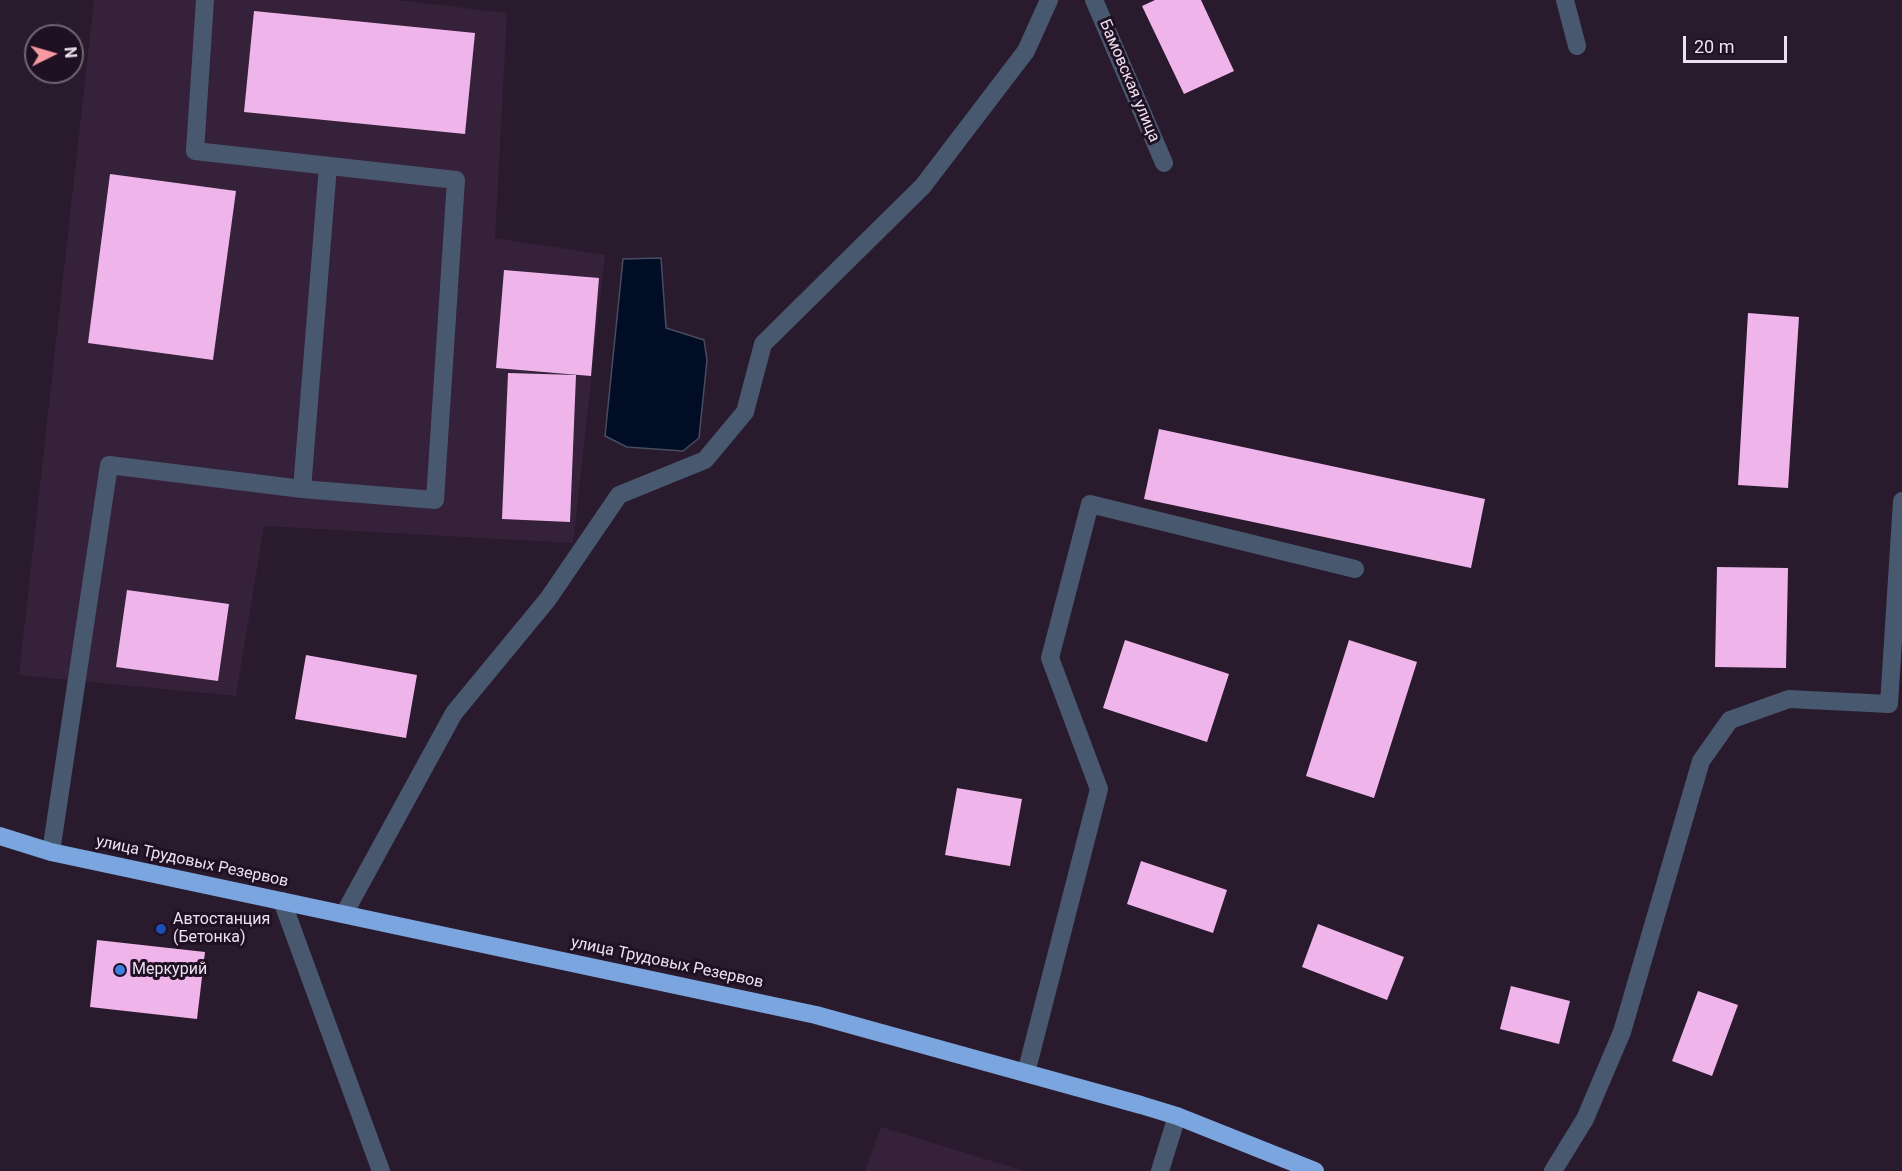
<!DOCTYPE html>
<html>
<head>
<meta charset="utf-8">
<style>
  body { margin:0 }
  #map { position:relative; width:1902px; height:1171px; overflow:hidden; background:#2a1a2e; font-family:Roboto,sans-serif }
  canvas { display:block }
  .north { position:absolute; left:24px; top:24px; width:60px; height:60px; box-sizing:border-box; background:#201024; border:2px solid #726475; border-radius:50%; rotate:85deg; font-size:16px; font-weight:700; line-height:24px; text-align:center; color:#ede1ef }
  .north::after { content:''; display:block; margin:auto; width:21px; height:27px; background:#f49aa0; clip-path:polygon(50% 0,100% 100%,50% 72%,0 100%) }
  .scale { position:absolute; left:1683px; top:36px; width:104px; height:27px; box-sizing:border-box; border:3px solid #ede1ef; border-top:0; padding-left:8px; font-size:18px; line-height:21px; white-space:nowrap; color:#ede1ef; -webkit-text-stroke:4px #201024; paint-order:stroke }
</style>
</head>
<body>
<div id="map">
<canvas width="1902" height="1171"></canvas>
<div class="north">N</div>
<div class="scale">20 m</div>
</div>
<script>
const ctx = document.querySelector('canvas').getContext('2d');
ctx.lineJoin = 'round';
function paint(path, color) { ctx.fillStyle = color; ctx.fill(path, 'evenodd'); }
function strokePath(path, color, width, dash) { ctx.strokeStyle = color; ctx.lineWidth = width; ctx.lineCap = dash ? 'butt' : 'round'; ctx.setLineDash(dash || []); ctx.stroke(path); }
function write(font, color, halo, rows, align = 'center') {
  ctx.font = font + ' Roboto,sans-serif'; ctx.lineWidth = 6; ctx.setLineDash([]); ctx.textBaseline = 'middle'; ctx.strokeStyle = halo; ctx.fillStyle = color; for (const [text, x, y, turn = 0] of rows) {
    ctx.save(); ctx.translate(x, y); ctx.rotate((+turn || 0) * Math.PI / 180); ctx.textAlign = isNaN(turn) ? turn : align; if (halo) ctx.strokeText(text, 0, 0); ctx.fillText(text, 0, 0); ctx.restore();
  }
}
const built = new Path2D(`
  M94,0H397L507,13L495,238L605,255L573,543L264,526L236,696L19,675Z
  M881,1127L1024,1171H865Z`);
const water = new Path2D(`
  M661,258L666,328L704,340L707,360L699,438L683,451L627,447L605,436L623,259Z`);
const building = new Path2D(`
  M1155,0H1201L1234,71L1184,94L1142,6Z
  M254,11L475,33L465,134L244,112Z
  M110,174L236,191L213,360L88,343Z
  M504,270L599,278L591,376L496,368Z
  M1748,313L1799,317L1788,488L1738,485Z
  M508,373L576,375L570,522L502,519Z
  M1159,429L1485,499L1471,568L1144,499Z
  M1717,567L1788,568L1786,668L1715,667Z
  M127,590L229,604L218,681L116,667Z
  M1125,640L1229,674L1207,742L1103,708Z
  M1349,640L1417,662L1374,798L1306,776Z
  M306,655L417,675L406,738L295,719Z
  M957,788L1022,799L1010,866L945,855Z
  M1141,861L1227,890L1213,933L1127,904Z
  M1318,924L1404,957L1387,1000L1302,967Z
  M97,940L205,952L197,1019L90,1007Z
  M1511,986L1570,1001L1559,1044L1500,1029Z
  M1698,991L1738,1005L1712,1076L1672,1061Z`);
const minor = new Path2D(`
  M1094,0L1164,163
  M1565,0L1577,46
  M302,489L328,166
  M51,852L109,465L302,489L435,500L456,180L195,151L205,0
  M282,901L381,1171
  M344,914L454,713L548,599L619,495L705,460L745,412L763,344L923,186L1026,51L1049,0
  M1026,1073L1099,789L1050,658L1090,504L1355,569
  M1160,1171L1177,1116
  M1553,1171L1585,1119L1622,1032L1701,761L1730,720L1789,699L1889,704L1902,501`);
const highway = new Path2D(`
  M0,836L51,852L816,1015L1141,1105L1177,1116L1315,1171`);
const markers = [
  [161,929,6,"#1a4fb4"],
  [120,970,6,"#3f7fe0"]
];
const streetNames = [
  ["Бамовская улица",1129,81,67],
  ["улица Трудовых Резервов",192,862,12],
  ["улица Трудовых Резервов",667,963,12]
];
const poiNames = [
  ["Автостанция",173,920],
  ["(Бетонка)",173,938],
  ["Меркурий",132,970]
];
paint(built, '#36213b');
paint(water, '#000d24');
strokePath(water, '#474d61', 1.5);
paint(building, '#efb5ea');
strokePath(minor, '#48586f', 18);
strokePath(highway, '#7ba5de', 18);
for (const [x, y, r, color] of markers) { const dot = new Path2D(); dot.arc(x, y, r, 0, 2 * Math.PI); ctx.fillStyle = color; ctx.fill(dot); strokePath(dot, '#201024', 2); }
write('16px', '#ede1ef', '#201024', streetNames);
write('16px', '#ede1ef', '#201024', poiNames, 'left');
</script>
</body>
</html>
